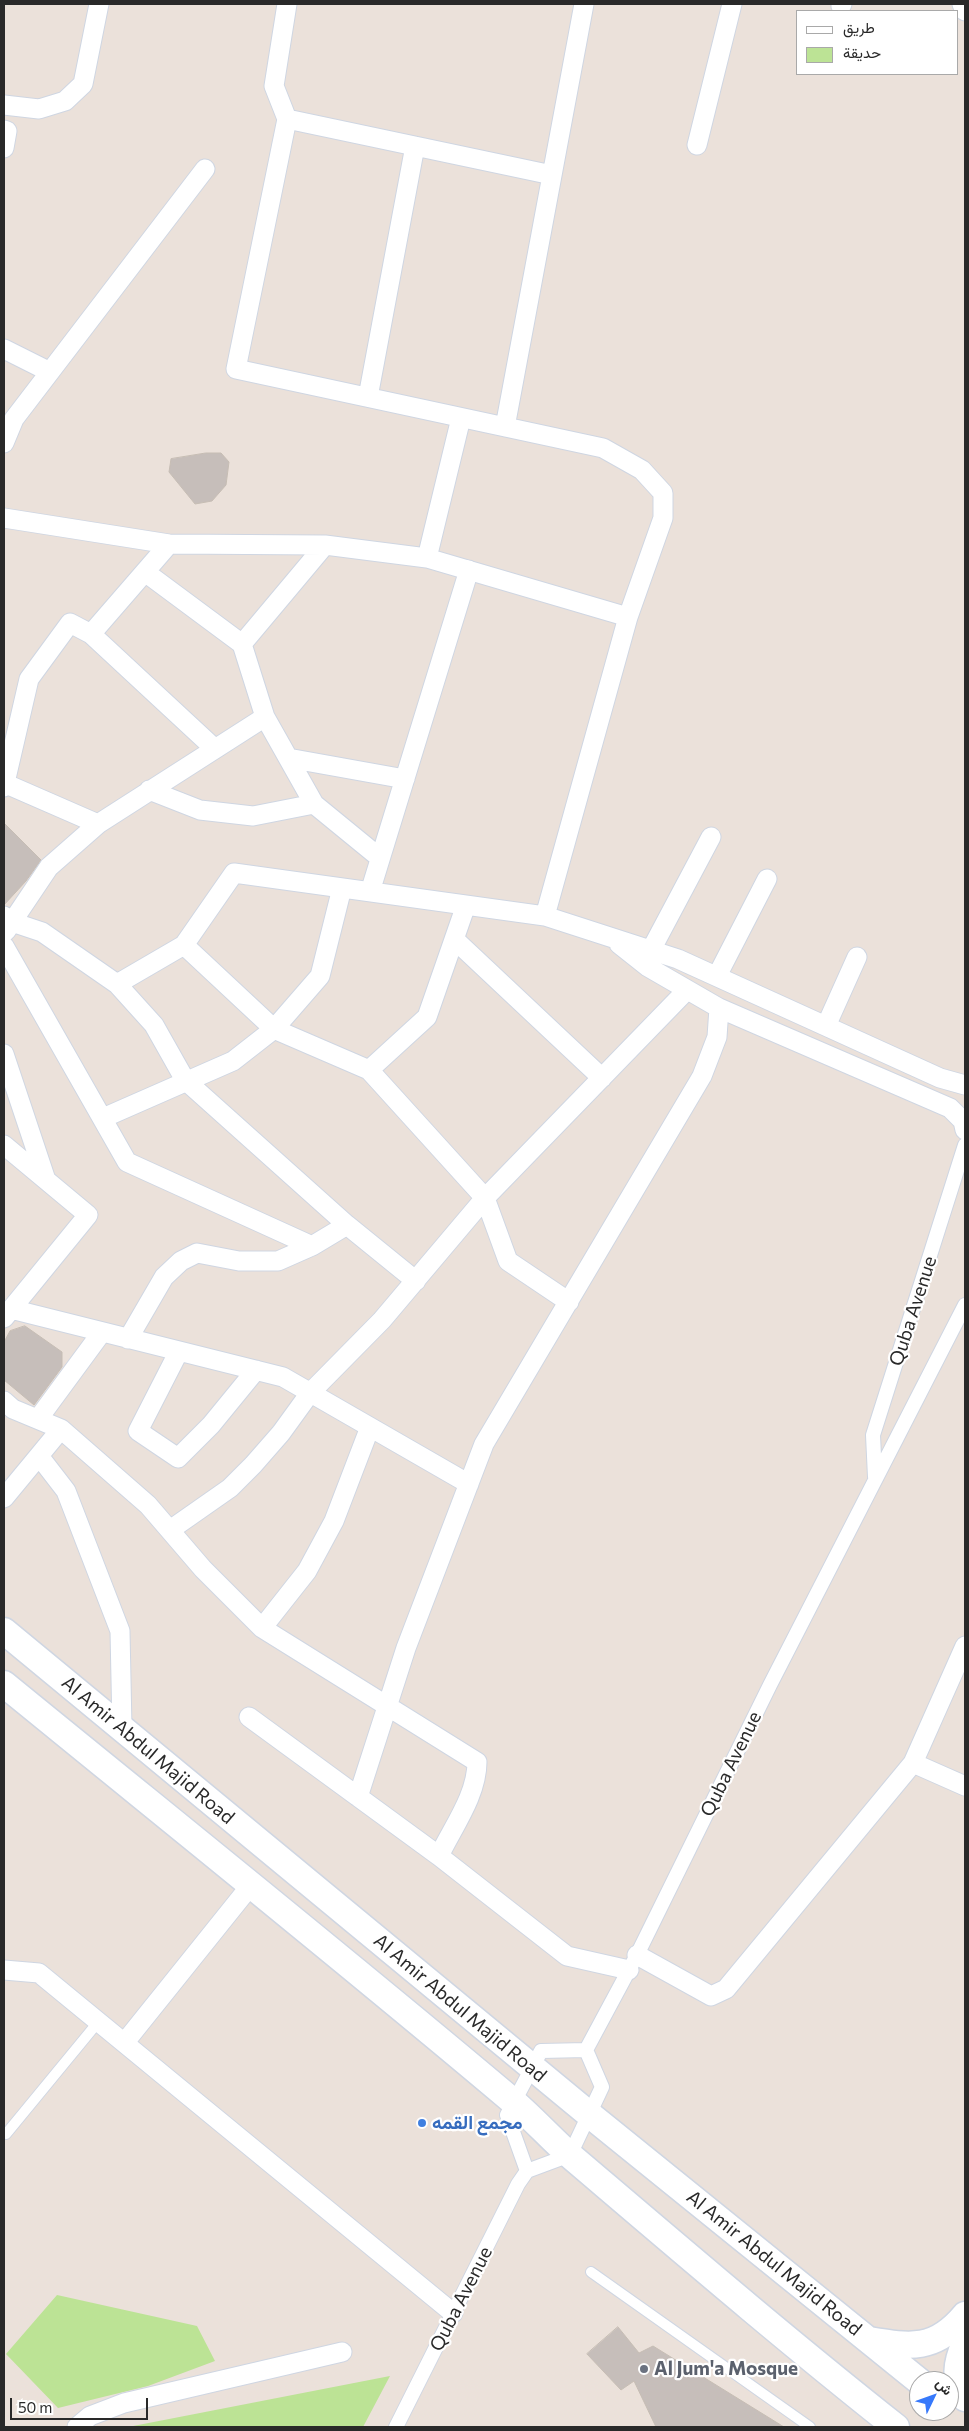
<!DOCTYPE html>
<html>
<head>
<meta charset="utf-8">
<style>
  body { margin:0 }
  #map { position:relative; width:969px; height:2431px; overflow:hidden; background:#ebe1da; font-family:Commissioner,Vazirmatn,sans-serif }
  canvas { display:block }
  .frame { position:absolute; inset:0; border:5px solid #292929; pointer-events:none }
  .legend { position:absolute; left:796px; top:10px; width:162px; height:65px; box-sizing:border-box; background:#fff; border:1px solid #a9a9a9; margin:0; padding:6px 9px; list-style:none; font-size:15px; color:#292929 }
  .legend li { display:flex; align-items:center; gap:10px; height:25px }
  .legend b { width:25px; border:1px solid #a9a9a9 }
  .north { position:absolute; left:909px; top:2371px; width:50px; height:50px; box-sizing:border-box; background:#fff; border:1px solid #a9a9a9; border-radius:50%; rotate:48deg; font-size:14px; font-weight:700; line-height:20px; text-align:center; color:#292929 }
  .north::after { content:''; display:block; margin:auto; width:18px; height:22px; background:#3779fb; clip-path:polygon(50% 0,100% 100%,50% 72%,0 100%) }
  .scale { position:absolute; left:10px; top:2398px; width:138px; height:22px; box-sizing:border-box; border:2px solid #292929; border-top:0; padding-left:6px; font-size:15px; line-height:18px; white-space:nowrap; color:#292929; -webkit-text-stroke:4px #fff; paint-order:stroke }
</style>
</head>
<body>
<div id="map">
<canvas width="969" height="2431"></canvas>
<div class="frame"></div>
<ul class="legend">
<li><b style="height:6px;background:#fff"></b>طريق</li>
<li><b style="height:14px;background:#bce395"></b>حديقة</li>
</ul>
<div class="north">ش</div>
<div class="scale">50 m</div>
</div>
<script>
const ctx = document.querySelector('canvas').getContext('2d');
ctx.lineJoin = 'round';
function paint(path, color) { ctx.fillStyle = color; ctx.fill(path, 'evenodd'); }
function strokePath(path, color, width, dash) { ctx.strokeStyle = color; ctx.lineWidth = width; ctx.lineCap = dash ? 'butt' : 'round'; ctx.setLineDash(dash || []); ctx.stroke(path); }
function write(font, color, halo, rows, align = 'center') {
  ctx.font = font + ' Commissioner,Vazirmatn,sans-serif'; ctx.lineWidth = 4.5; ctx.setLineDash([]); ctx.textBaseline = 'middle'; ctx.strokeStyle = halo; ctx.fillStyle = color; for (const [text, x, y, turn = 0] of rows) {
    ctx.save(); ctx.translate(x, y); ctx.rotate((+turn || 0) * Math.PI / 180); ctx.textAlign = isNaN(turn) ? turn : align; if (halo) ctx.strokeText(text, 0, 0); ctx.fillText(text, 0, 0); ctx.restore();
  }
}
const green = new Path2D(`
  M57,2295L197,2326L215,2361L148,2386L58,2408L6,2354Z
  M390,2376L363,2427H128Z`);
const building = new Path2D(`
  M206,453H221L229,462L226,485L212,501L195,504L169,472L171,459Z
  M4,823L41,860L26,881L4,905Z
  M25,1326L62,1352V1367L34,1405L4,1380V1342L10,1331Z
  M618,2327L639,2353L653,2346L784,2427H656L634,2381L621,2390L587,2354Z`);
const service = new Path2D(`
  M6,2134L99,2021
  M591,2272L810,2427`);
const pedestrian = new Path2D(`
  M875,1477L873,1435L965,1145
  M586,2050L637,1955L770,1685L965,1305
  M527,2171L507,2115L541,2051L586,2050
  M396,2427L518,2184L527,2171L570,2155L602,2087L586,2050`);
const minor = new Path2D(`
  M287,4L274,86L287,119L552,175
  M962,4L965,11
  M841,6L842,4
  M4,105L39,109L65,101L83,84L99,4
  M287,119L236,369L603,448L642,470L663,493V518L628,617L545,916
  M4,130L7,131L4,148
  M697,145L732,4
  M4,349L50,372
  M368,397L415,146
  M505,427L584,4
  M4,443L14,419L205,169
  M4,518L169,544L325,545L427,558L628,617
  M427,558L461,418
  M145,572L242,644L265,717L314,804L380,858
  M91,634L169,544
  M242,644L325,545
  M288,758L405,779
  M4,783L98,824
  M4,787L29,679L70,623L91,634L215,749
  M149,790L200,810L253,816L314,804
  M370,892L469,570
  M4,916L12,922L42,932L117,984L154,1025L185,1080L347,1225L416,1281
  M6,931L49,867L98,824L265,717
  M454,939L602,1078
  M619,944L648,967L719,1008L950,1108L963,1121L965,1130
  M184,945L274,1029L369,1070L485,1198L508,1261L569,1302
  M4,946L127,1162L312,1246L347,1225
  M651,950L711,837
  M717,976L767,879
  M117,984L184,945L234,873L545,916L678,959L940,1078L965,1085
  M826,1026L857,957
  M4,1054L46,1180
  M369,1070L427,1017L466,905
  M103,1118L233,1061L274,1029L320,976L342,888
  M4,1145L88,1215L4,1318
  M11,1309L283,1377L469,1484
  M128,1339L164,1277L181,1261L197,1253L239,1261H278L312,1246
  M179,1351L138,1431L178,1458L211,1425L256,1370
  M4,1401L13,1409L61,1429L148,1505L203,1569L262,1628L477,1762C477,1795 453,1827 439,1856
  M38,1419L102,1332
  M39,1456L66,1491L120,1631L122,1728
  M4,1498L61,1429
  M170,1530L230,1488L253,1465L281,1433L310,1393L382,1320L485,1198L686,991
  M262,1628L307,1571L334,1521L370,1427
  M249,1717L439,1856L567,1956L629,1970
  M913,1763L965,1786
  M358,1797L406,1648L484,1444L702,1076L717,1037L719,1008
  M637,1955L711,1996L726,1989L913,1763L965,1646
  M4,1970L39,1973L453,2313
  M125,2042L251,1885
  M77,2427L90,2416L124,2403L342,2352`);
const secondary = new Path2D(`
  M4,1631L590,2115L919,2381
  M4,1684C173,1822 343,1958 509,2098C532,2117 551,2139 573,2158C680,2249 786,2340 896,2427
  M869,2340C911,2347 935,2351 965,2315
  M965,2343C956,2363 954,2378 965,2398`);
const markers = [
  [422,2123,5,"#3f7fe0"],
  [644,2369,5,"#6b7280"]
];
const streetNames = [
  ["Quba Avenue",913,1311,-72],
  ["Al Amir Abdul Majid Road",148,1750,40],
  ["Quba Avenue",731,1764,-64],
  ["Al Amir Abdul Majid Road",460,2008,40],
  ["Al Amir Abdul Majid Road",774,2263,39],
  ["Quba Avenue",461,2299,-63]
];
const shopNames = [
  ["مجمع القمه",432,2123]
];
const worshipNames = [
  ["Al Jum'a Mosque",654,2369]
];
paint(green, '#bce395');
paint(building, '#c6beba');
strokePath(building, '#c6bdb4', 1);
strokePath(service, '#cfd6e2', 12);
strokePath(pedestrian, '#cfd6e2', 16);
strokePath(minor, '#cfd6e2', 21);
strokePath(secondary, '#cfd6e2', 29);
strokePath(service, '#fff', 10);
strokePath(pedestrian, '#fff', 14);
strokePath(minor, '#fff', 19);
strokePath(secondary, '#fff', 26);
for (const [x, y, r, color] of markers) { const dot = new Path2D(); dot.arc(x, y, r, 0, 2 * Math.PI); ctx.fillStyle = color; ctx.fill(dot); strokePath(dot, '#fff', 2); }
write('19px', '#292929', '#fff', streetNames);
write('bold 19px', '#366cbe', '#fff', shopNames, 'left');
write('bold 19px', '#5b616d', '#fff', worshipNames, 'left');
</script>
</body>
</html>
